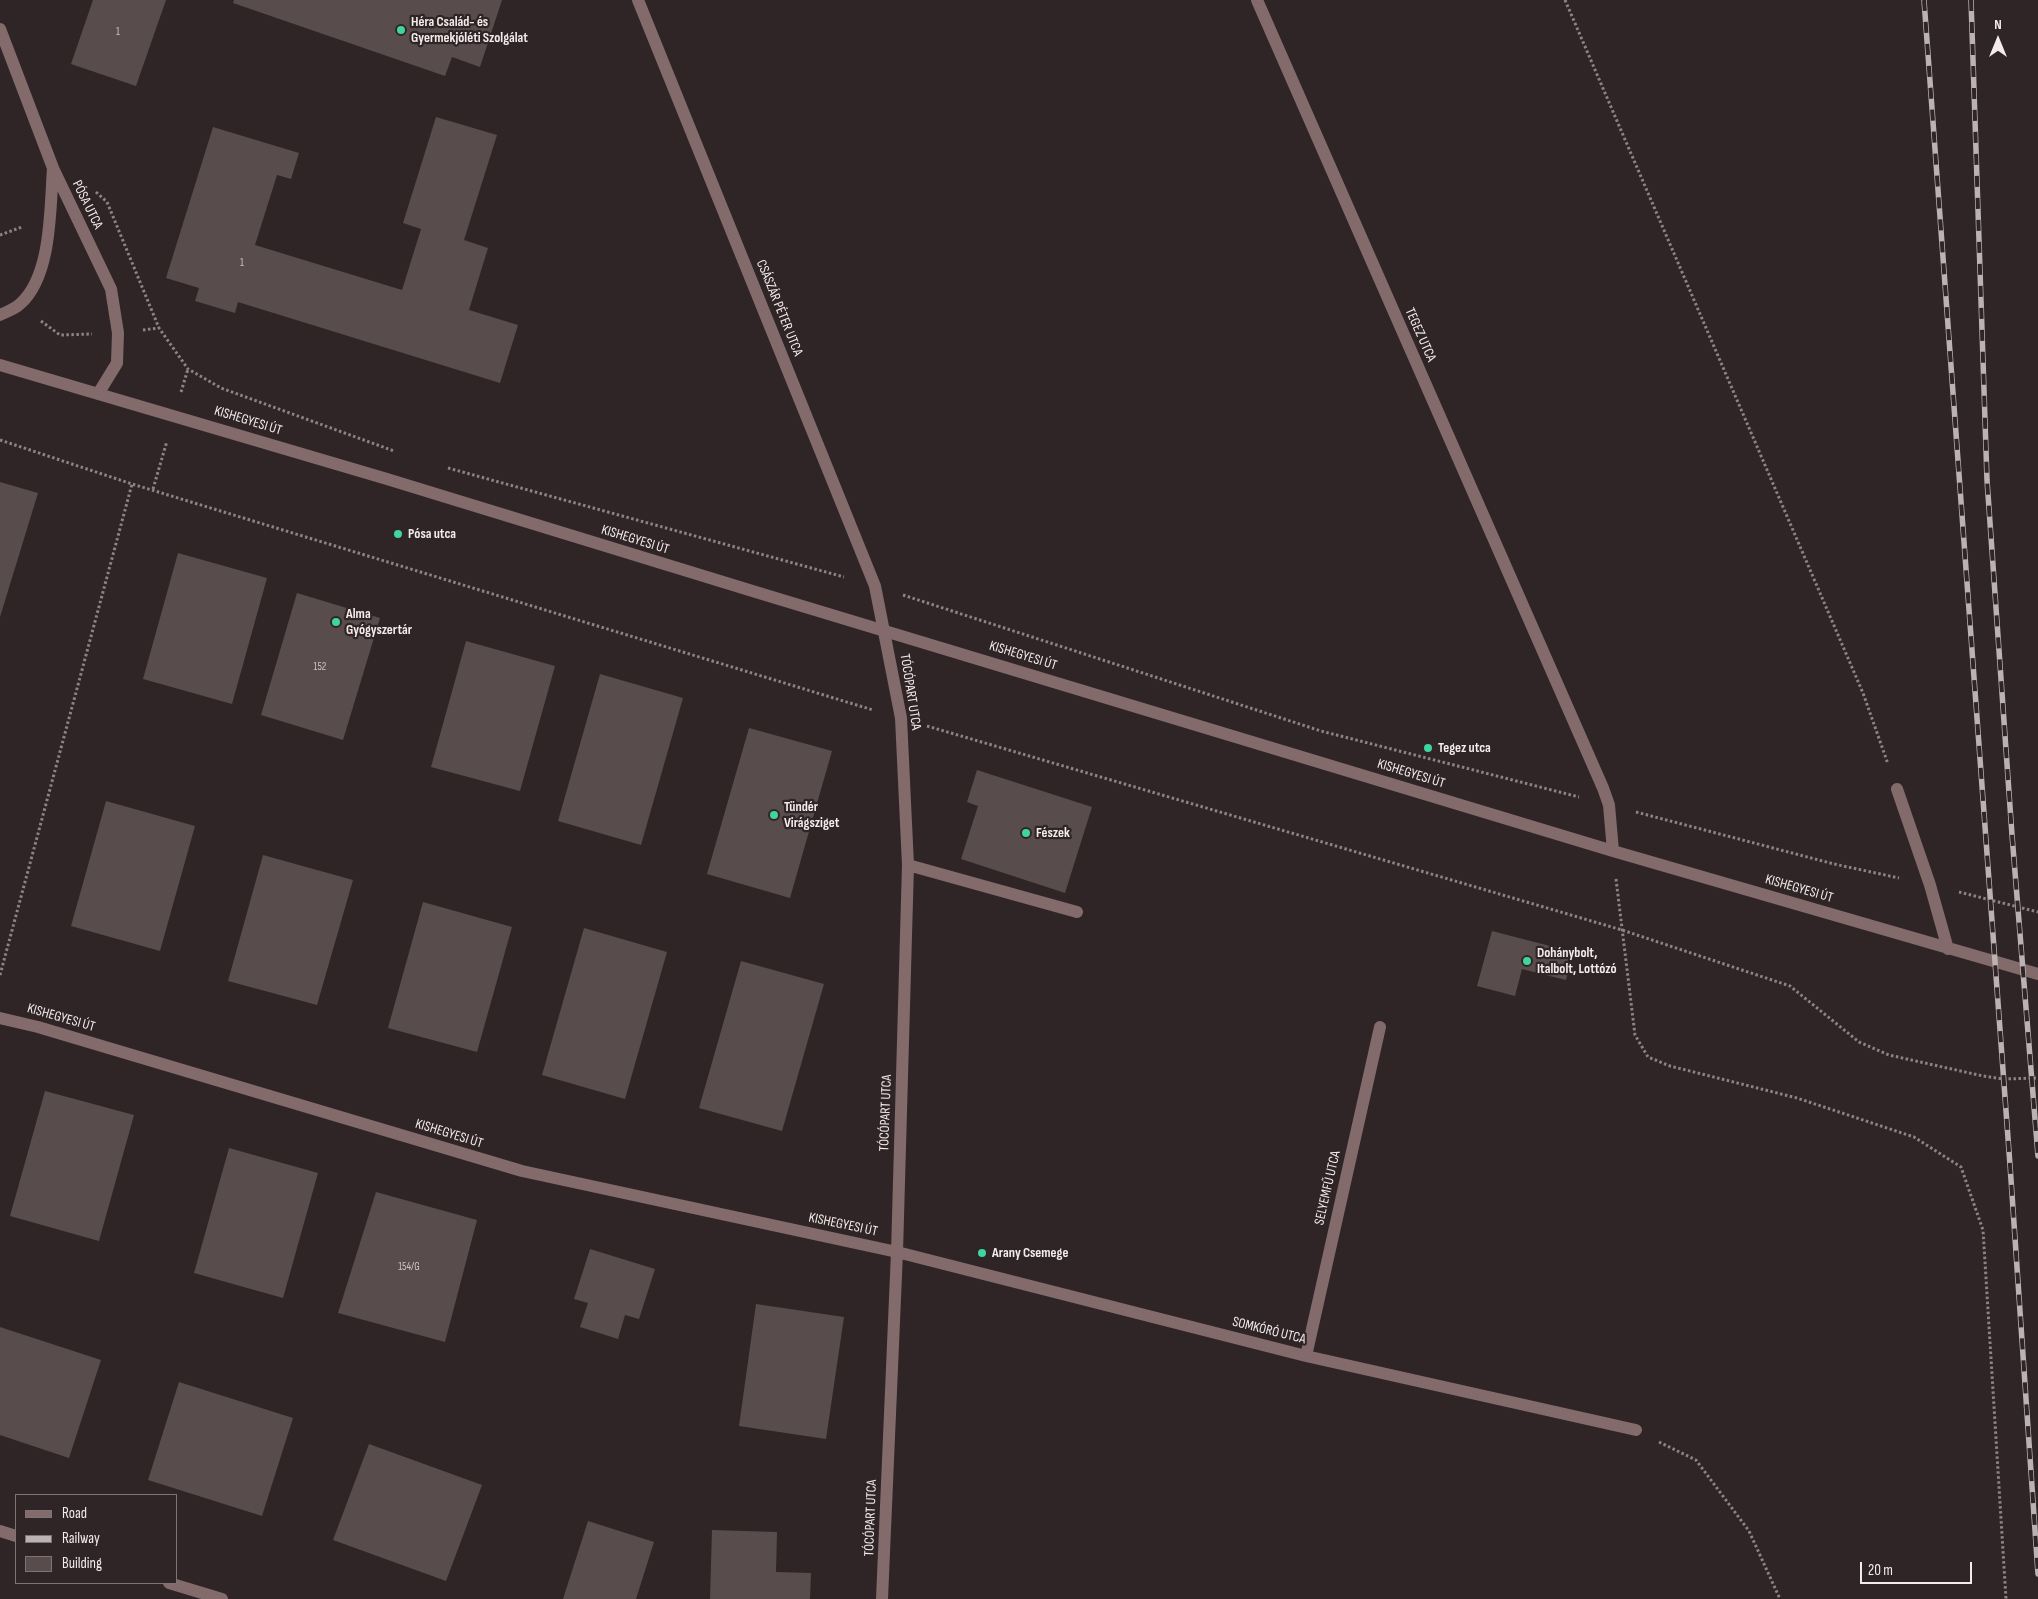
<!DOCTYPE html>
<html>
<head>
<meta charset="utf-8">
<style>
  body { margin:0 }
  #map { position:relative; width:2038px; height:1599px; overflow:hidden; background:#302526; font-family:"Sofia Sans Condensed",sans-serif }
  canvas { display:block }
  .legend { position:absolute; left:15px; top:1494px; width:162px; height:90px; box-sizing:border-box; background:#302526; border:1px solid #7e7475; margin:0; padding:6px 9px; list-style:none; font-size:15px; color:#f3ebec }
  .legend li { display:flex; align-items:center; gap:10px; height:25px }
  .legend b { width:25px; border:1px solid #7e7475 }
  .north { position:absolute; left:1973px; top:15px; width:50px; height:50px; -webkit-text-stroke:4px #302526; paint-order:stroke; rotate:0deg; font-size:14px; font-weight:700; line-height:20px; text-align:center; color:#f3ebec }
  .north::after { content:''; display:block; margin:auto; width:18px; height:22px; background:#f3ebec; clip-path:polygon(50% 0,100% 100%,50% 72%,0 100%) }
  .scale { position:absolute; left:1860px; top:1562px; width:112px; height:22px; box-sizing:border-box; border:2px solid #f3ebec; border-top:0; padding-left:6px; font-size:15px; line-height:18px; white-space:nowrap; color:#f3ebec; -webkit-text-stroke:4px #302526; paint-order:stroke }
</style>
</head>
<body>
<div id="map">
<canvas width="2038" height="1599"></canvas>
<ul class="legend">
<li><b style="height:6px;background:#836b6c"></b>Road</li>
<li><b style="height:6px;background:#bbb2b3"></b>Railway</li>
<li><b style="height:14px;background:#584c4c"></b>Building</li>
</ul>
<div class="north">N</div>
<div class="scale">20 m</div>
</div>
<script>
const ctx = document.querySelector('canvas').getContext('2d');
ctx.lineJoin = 'round';
function paint(path, color) { ctx.fillStyle = color; ctx.fill(path, 'evenodd'); }
function strokePath(path, color, width, dash) { ctx.strokeStyle = color; ctx.lineWidth = width; ctx.lineCap = dash ? 'butt' : 'round'; ctx.setLineDash(dash || []); ctx.stroke(path); }
function write(font, color, halo, rows, align = 'center') {
  ctx.font = font + ' "Sofia Sans Condensed",sans-serif'; ctx.lineWidth = 4.5; ctx.setLineDash([]); ctx.textBaseline = 'middle'; ctx.strokeStyle = halo; ctx.fillStyle = color; for (const [text, x, y, turn = 0] of rows) {
    ctx.save(); ctx.translate(x, y); ctx.rotate((+turn || 0) * Math.PI / 180); ctx.textAlign = isNaN(turn) ? turn : align; if (halo) ctx.strokeText(text, 0, 0); ctx.fillText(text, 0, 0); ctx.restore();
  }
}
const building = new Path2D(`
  M93,0H166L136,86L71,64Z
  M234,0H502L480,67L452,57L445,76L233,3Z
  M436,117L497,135L464,240L488,248L469,310L518,325L500,383L238,302L235,313L195,301L199,288L166,278L213,127L299,153L291,179L277,175L255,245L402,290L421,229L403,223Z
  M0,482L38,493L0,617Z
  M178,553L267,578L232,704L143,679Z
  M297,593L380,618L343,740L261,715Z
  M466,641L555,666L520,791L431,767Z
  M600,674L683,698L641,845L558,821Z
  M749,728L832,751L790,898L707,874Z
  M977,770L1092,807L1065,893L961,859L978,806L967,802Z
  M106,801L195,826L160,951L71,926Z
  M263,855L353,880L317,1005L228,981Z
  M423,902L512,927L477,1052L388,1028Z
  M584,928L667,952L625,1099L542,1075Z
  M1492,931L1573,952L1566,980L1522,969L1515,996L1477,986Z
  M741,961L824,984L782,1131L699,1108Z
  M45,1091L134,1115L99,1241L10,1216Z
  M229,1148L318,1173L283,1298L194,1273Z
  M376,1192L477,1220L445,1342L338,1313Z
  M590,1249L655,1269L639,1319L625,1315L618,1339L580,1327L588,1303L574,1299Z
  M756,1304L844,1317L826,1439L739,1426Z
  M0,1327L101,1360L69,1458L0,1435Z
  M179,1382L293,1418L262,1516L148,1480Z
  M369,1444L482,1485L446,1581L333,1540Z
  M588,1521L654,1542L636,1599H563Z
  M712,1530L777,1532L776,1572L811,1573L810,1599H710Z`);
const path = new Path2D(`
  M1565,0L1863,693L1888,764
  M96,192L107,202L159,328L188,369L221,388L394,451
  M0,235L22,227
  M41,321L60,335L92,334
  M143,330L159,328
  M181,392L188,369
  M0,440L132,484L873,710
  M448,468L844,577
  M153,489L167,441
  M903,595L1321,731L1579,797
  M927,726L1622,930L1790,986L1859,1042L1889,1055L1983,1076L2003,1079L2038,1078
  M1636,812L1834,864L1899,878
  M1616,879L1635,1035L1648,1057L1670,1066L1797,1098L1914,1137L1961,1167L1983,1230L2006,1599
  M1959,892L2038,912
  M0,975L132,484
  M1659,1442L1696,1460L1749,1531L1780,1599`);
const minor = new Path2D(`
  M638,0L875,586L901,718L908,865L897,1252L882,1599
  M1257,0L1603,788L1609,805L1613,851
  M0,29L53,168L111,289L118,333L117,363L98,394
  M0,315C6,312 15,309 20,304C52,276 50,208 53,168
  M0,365L387,479L759,593L1613,851L2038,974
  M1897,789L1930,885L1948,949
  M908,865L1077,912
  M0,1018L38,1027L522,1171L897,1252L1306,1356L1636,1430
  M1306,1356L1380,1027
  M0,1531L16,1536
  M169,1583L222,1599`);
const rail = new Path2D(`
  M1924,0L2010,1165L2038,1574
  M1971,0L1987,480L2012,835L2038,1156`);
const markers = [
  [401,30,5,"#3fd4a2"],
  [398,534,5,"#3fd4a2"],
  [336,622,5,"#3fd4a2"],
  [1428,748,5,"#3fd4a2"],
  [774,815,5,"#3fd4a2"],
  [1026,833,5,"#3fd4a2"],
  [1527,961,5,"#3fd4a2"],
  [982,1253,5,"#3fd4a2"]
];
const numberNames = [
  ["1",118,32],
  ["1",242,263],
  ["152",320,667],
  ["154/G",409,1267]
];
const poiNames = [
  ["Héra Család- és",411,22],
  ["Gyermekjóléti Szolgálat",411,38],
  ["Pósa utca",408,534],
  ["Alma",346,614],
  ["Gyógyszertár",346,630],
  ["Tegez utca",1438,748],
  ["Tündér",784,807],
  ["Virágsziget",784,823],
  ["Fészek",1036,833],
  ["Dohánybolt,",1537,953],
  ["Italbolt, Lottózó",1537,969],
  ["Arany Csemege",992,1253]
];
const streetNames = [
  ["PÓSA UTCA",87,205,64],
  ["CSÁSZÁR PÉTER UTCA",779,308,68],
  ["TEGEZ UTCA",1420,335,66],
  ["KISHEGYESI ÚT",248,421,17],
  ["KISHEGYESI ÚT",635,540,17],
  ["KISHEGYESI ÚT",1023,656,17],
  ["TÓCÓPART UTCA",910,692,81],
  ["KISHEGYESI ÚT",1411,774,17],
  ["KISHEGYESI ÚT",1799,889,16],
  ["KISHEGYESI ÚT",61,1018,16],
  ["TÓCÓPART UTCA",886,1113,-88],
  ["KISHEGYESI ÚT",449,1134,17],
  ["SELYEMFŰ UTCA",1328,1188,-77],
  ["KISHEGYESI ÚT",843,1225,12],
  ["SOMKÓRÓ UTCA",1269,1331,14],
  ["TÓCÓPART UTCA",871,1518,-88]
];
paint(building, '#584c4c');
strokePath(path, '#8c8384', 3, [2.5, 2.5]);
strokePath(minor, '#836b6c', 12);
strokePath(rail, '#bbb2b3', 5.5);
strokePath(rail, '#302526', 4, [11]);
for (const [x, y, r, color] of markers) { const dot = new Path2D(); dot.arc(x, y, r, 0, 2 * Math.PI); ctx.fillStyle = color; ctx.fill(dot); strokePath(dot, '#302526', 2); }
write('11px', '#ccc3c4', null, numberNames);
write('bold 14px', '#f3ebec', '#302526', poiNames, 'left');
write('14px', '#f3ebec', '#302526', streetNames);
</script>
</body>
</html>
